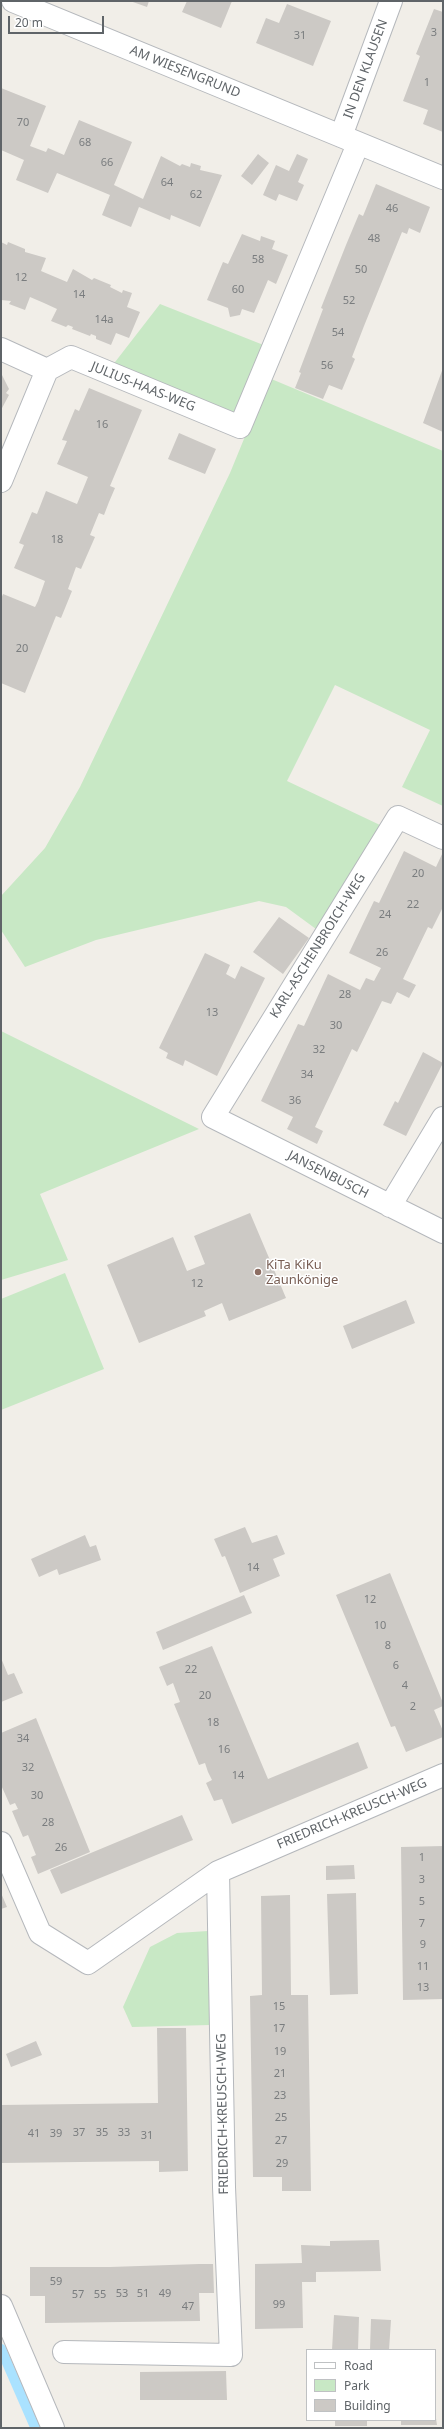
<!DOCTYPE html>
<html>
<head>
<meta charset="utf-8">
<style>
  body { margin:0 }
  #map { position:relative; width:444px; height:2429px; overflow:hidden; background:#f1eee8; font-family:"Noto Sans",sans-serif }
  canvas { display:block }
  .frame { position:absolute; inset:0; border:2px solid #5f6468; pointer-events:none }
  .legend { position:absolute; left:306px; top:2349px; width:130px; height:72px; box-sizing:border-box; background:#fff; border:1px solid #bfc1c3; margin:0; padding:5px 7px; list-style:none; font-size:12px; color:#5f6468 }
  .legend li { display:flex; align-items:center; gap:8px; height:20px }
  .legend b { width:20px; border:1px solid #bfc1c3 }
  .scale { position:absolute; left:8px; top:16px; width:96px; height:18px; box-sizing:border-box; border:2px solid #5f6468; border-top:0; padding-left:5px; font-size:12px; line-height:14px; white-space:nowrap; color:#5f6468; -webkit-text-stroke:3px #fff; paint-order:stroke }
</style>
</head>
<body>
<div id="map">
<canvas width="444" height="2429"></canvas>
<div class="frame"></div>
<ul class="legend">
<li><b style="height:5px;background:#fff"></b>Road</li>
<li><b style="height:11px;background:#c8e8c5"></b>Park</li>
<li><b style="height:11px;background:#ccc9c5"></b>Building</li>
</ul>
<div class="scale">20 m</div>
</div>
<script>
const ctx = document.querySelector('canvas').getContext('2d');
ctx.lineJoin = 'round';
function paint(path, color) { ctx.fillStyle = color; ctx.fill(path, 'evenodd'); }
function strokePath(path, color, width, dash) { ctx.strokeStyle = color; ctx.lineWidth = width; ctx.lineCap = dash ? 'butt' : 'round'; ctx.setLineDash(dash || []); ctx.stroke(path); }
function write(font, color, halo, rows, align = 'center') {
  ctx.font = font + ' "Noto Sans",sans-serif'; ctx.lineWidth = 3; ctx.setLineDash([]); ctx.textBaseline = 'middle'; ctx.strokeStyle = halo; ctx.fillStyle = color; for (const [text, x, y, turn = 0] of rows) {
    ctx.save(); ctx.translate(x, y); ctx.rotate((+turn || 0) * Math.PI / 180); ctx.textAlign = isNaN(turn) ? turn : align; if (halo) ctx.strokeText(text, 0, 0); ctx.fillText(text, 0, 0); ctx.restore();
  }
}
const green = new Path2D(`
  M160,304L266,346L236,417L112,366Z
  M269,378L443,451V806L402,787L430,730L335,685L287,781L380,825L316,929L286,907L259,901L96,940L25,967L1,930V896L45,848L80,787L230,473Z
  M1,1031L199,1129L40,1194L68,1260L1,1280Z
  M65,1273L104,1369L1,1410V1299Z
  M208,1931L210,2025L132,2027L123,2007L150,1947L177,1933Z`);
const stream = new Path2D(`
  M1,2349L35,2427`);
const building = new Path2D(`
  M130,1H149L147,7Z
  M187,1H232L221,28L182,12Z
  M287,4L331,21L313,66L256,43L266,18L279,23Z
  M434,9L443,12V132L423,124L428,110L403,101L420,56L416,54Z
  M1,88L46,106L30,146L46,152L48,148L64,155L79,120L132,142L114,185L143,199L161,156L180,166L182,164L190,167L191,163L201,166L200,170L222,175L200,227L171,215L170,220L139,207L131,227L102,215L110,195L57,173L48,193L16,180L24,160L1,150Z
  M258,154L269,163L252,185L241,176Z
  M297,154L308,159L298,182L304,185L297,201L279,194L276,201L263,195L276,165L289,171Z
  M376,184L430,207L420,233L409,228L407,234L402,232L364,326L352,357L355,359L342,390L329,385L323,399L295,388L301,373L299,372L323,309L321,308L346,245L359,214L363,216Z
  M242,234L260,241L261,236L275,241L272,249L288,255L276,284L268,280L254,313L242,309L240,315L230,317L228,308L207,300L223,262L228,264Z
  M1,242L7,245L8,242L25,249V252L46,258L41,271L67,282L73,269L92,280L94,278L111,285L110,287L122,293L123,290L132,293L127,307L140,312L129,338L116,333L111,345L96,339V336L91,334L90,336L72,329L73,327L68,325L66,327L51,321L57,309L44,303L30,297L25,310L9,304L11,301L1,300Z
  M443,368V432L423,423Z
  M1,373L9,389L6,393L9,395L1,410Z
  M89,388L142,410L110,486L115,488L109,502L104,515L99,513L90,535L95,537L81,569L76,567L68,589L72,591L61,618L56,616L25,693L1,683V599L3,594L35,607L38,601L45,581L14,568L24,545L19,543L32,512L37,514L46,491L77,504L88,477L57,464L67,441L62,440L75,409L79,411Z
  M179,433L216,449L205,474L168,459Z
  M404,851L436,867L443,852V907L432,929L428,927L403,979L416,985L409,998L397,992L391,1004L382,1001L357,1052L352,1049L315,1127L323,1131L317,1144L287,1129L293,1117L261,1101L298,1024L304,1026L328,974L360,990L366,978L374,981L381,968L349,953L374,901L379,903Z
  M279,917L309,938L283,974L253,952Z
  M205,953L230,965L226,974L235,979L241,966L265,978L217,1076L185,1060L183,1066L166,1058L168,1053L159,1048Z
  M423,1052L443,1063L406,1136L383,1125L395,1101L398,1103Z
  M250,1213L286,1298L229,1321L222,1303L204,1311L206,1316L139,1343L107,1265L173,1237L187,1271L205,1264L194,1236Z
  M406,1300L415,1323L352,1349L343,1326Z
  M245,1527L252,1543L277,1535L285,1554L273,1559L280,1576L240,1593L225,1556L222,1557L214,1539Z
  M85,1535L90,1547L96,1545L101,1560L59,1575L57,1569L39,1577L31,1559Z
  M390,1573L443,1703V1706L434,1710L443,1731V1737L406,1752L395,1726L391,1727L336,1595Z
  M244,1595L252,1613L163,1650L156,1632Z
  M212,1646L268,1779L358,1742L368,1768L232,1824L222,1799L214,1801L206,1783L212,1780L208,1772L205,1763L199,1765L174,1704L180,1702L173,1683L167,1686L159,1667Z
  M1,1658L8,1675L14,1673L23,1693L1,1702Z
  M36,1718L90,1852L38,1874L31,1857L36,1855L28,1835L23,1837L12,1811L18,1809L15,1803L10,1805L1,1785V1733Z
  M182,1815L193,1840L61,1894L50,1870Z
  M443,1846V1999L403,2000L401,1847Z
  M354,1865L355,1879L326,1880V1866Z
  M1,1893L7,1907L1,1909Z
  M356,1893L358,1994L330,1995L327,1894Z
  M290,1895L291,1995H308L311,2191H282V2177H253L250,1996L262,1995L261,1896Z
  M157,2028H186L188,2171L159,2172V2161L1,2163V2105L158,2103Z
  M36,2041L42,2055L11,2067L6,2054Z
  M379,2240L381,2271L316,2272V2282H302L303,2328L255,2329V2264L302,2263L301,2245L330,2246V2241Z
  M199,2264H213L214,2293H199L200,2321L45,2323V2296H30V2267H110Z
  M334,2315L359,2317L358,2350H332Z
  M371,2319L391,2320L389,2350H370Z
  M226,2371L227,2400H140V2372Z
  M435,2412L437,2425H401V2420H435Z
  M335,2420H367V2426H335Z`);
const minor = new Path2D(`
  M13,1L443,178
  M341,136L391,1
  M1,349L47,370L1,481
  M47,370L71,357L240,427L358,144
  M443,838L398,817L213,1117L443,1232
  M390,1206L443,1118
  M1,1843L40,1933L88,1963L218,1872L443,1775
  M1,2306L53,2428
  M64,2352L231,2355L224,2187L218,1872`);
const markers = [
  [258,1272,4,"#8d6e63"]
];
const numberNames = [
  ["3",434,33],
  ["31",300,36],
  ["1",427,83],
  ["70",23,123],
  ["68",85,143],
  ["66",107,163],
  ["64",167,183],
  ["62",196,195],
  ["46",392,209],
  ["48",374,239],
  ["58",258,260],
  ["50",361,270],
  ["12",21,278],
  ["60",238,290],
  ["14",79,295],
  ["52",349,301],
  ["14a",104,320],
  ["54",338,333],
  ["56",327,366],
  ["16",102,425],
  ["18",57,540],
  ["20",22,649],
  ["20",418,874],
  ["22",413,905],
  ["24",385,915],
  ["26",382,953],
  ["28",345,995],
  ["13",212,1013],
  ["30",336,1026],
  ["32",319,1050],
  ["34",307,1075],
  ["36",295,1101],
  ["12",197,1284],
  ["14",253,1568],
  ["12",370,1600],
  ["10",380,1626],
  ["8",388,1646],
  ["6",396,1666],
  ["22",191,1670],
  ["4",405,1686],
  ["20",205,1696],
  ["2",413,1707],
  ["18",213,1723],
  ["34",23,1739],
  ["16",224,1750],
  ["32",28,1768],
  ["14",238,1776],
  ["30",37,1796],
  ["28",48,1823],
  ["26",61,1848],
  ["1",422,1858],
  ["3",422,1880],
  ["5",422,1902],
  ["7",422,1924],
  ["9",423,1945],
  ["11",423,1967],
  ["13",423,1988],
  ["15",279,2007],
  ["17",279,2029],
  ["19",280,2052],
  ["21",280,2074],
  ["23",280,2096],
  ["25",281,2118],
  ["37",79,2133],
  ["35",102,2133],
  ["33",124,2133],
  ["41",34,2134],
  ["39",56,2134],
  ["31",147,2136],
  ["27",281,2141],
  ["29",282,2164],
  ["59",56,2282],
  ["53",122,2294],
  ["51",143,2294],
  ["49",165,2294],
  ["57",78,2295],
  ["55",100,2295],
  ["99",279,2305],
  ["47",188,2307]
];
const streetNames = [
  ["IN DEN KLAUSEN",366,69,-70],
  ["AM WIESENGRUND",185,72,22],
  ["JULIUS-HAAS-WEG",143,387,22],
  ["KARL-ASCHENBROICH-WEG",318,946,-58],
  ["JANSENBUSCH",328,1175,27],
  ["FRIEDRICH-KREUSCH-WEG",352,1814,-23],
  ["FRIEDRICH-KREUSCH-WEG",223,2114,-91]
];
const educationNames = [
  ["KiTa KiKu",266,1265],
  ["Zaunkönige",266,1280]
];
paint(green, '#c8e8c5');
strokePath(stream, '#aae2ff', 10);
paint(building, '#ccc9c5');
strokePath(minor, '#b5b8bc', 24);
strokePath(minor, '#fff', 22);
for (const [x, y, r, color] of markers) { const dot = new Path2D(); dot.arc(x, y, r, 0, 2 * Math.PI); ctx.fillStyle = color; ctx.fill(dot); strokePath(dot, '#fff', 1.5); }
write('11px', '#7a7d7f', null, numberNames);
write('13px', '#5f6468', '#fff', streetNames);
write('13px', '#785e54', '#fff', educationNames, 'left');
</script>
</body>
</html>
